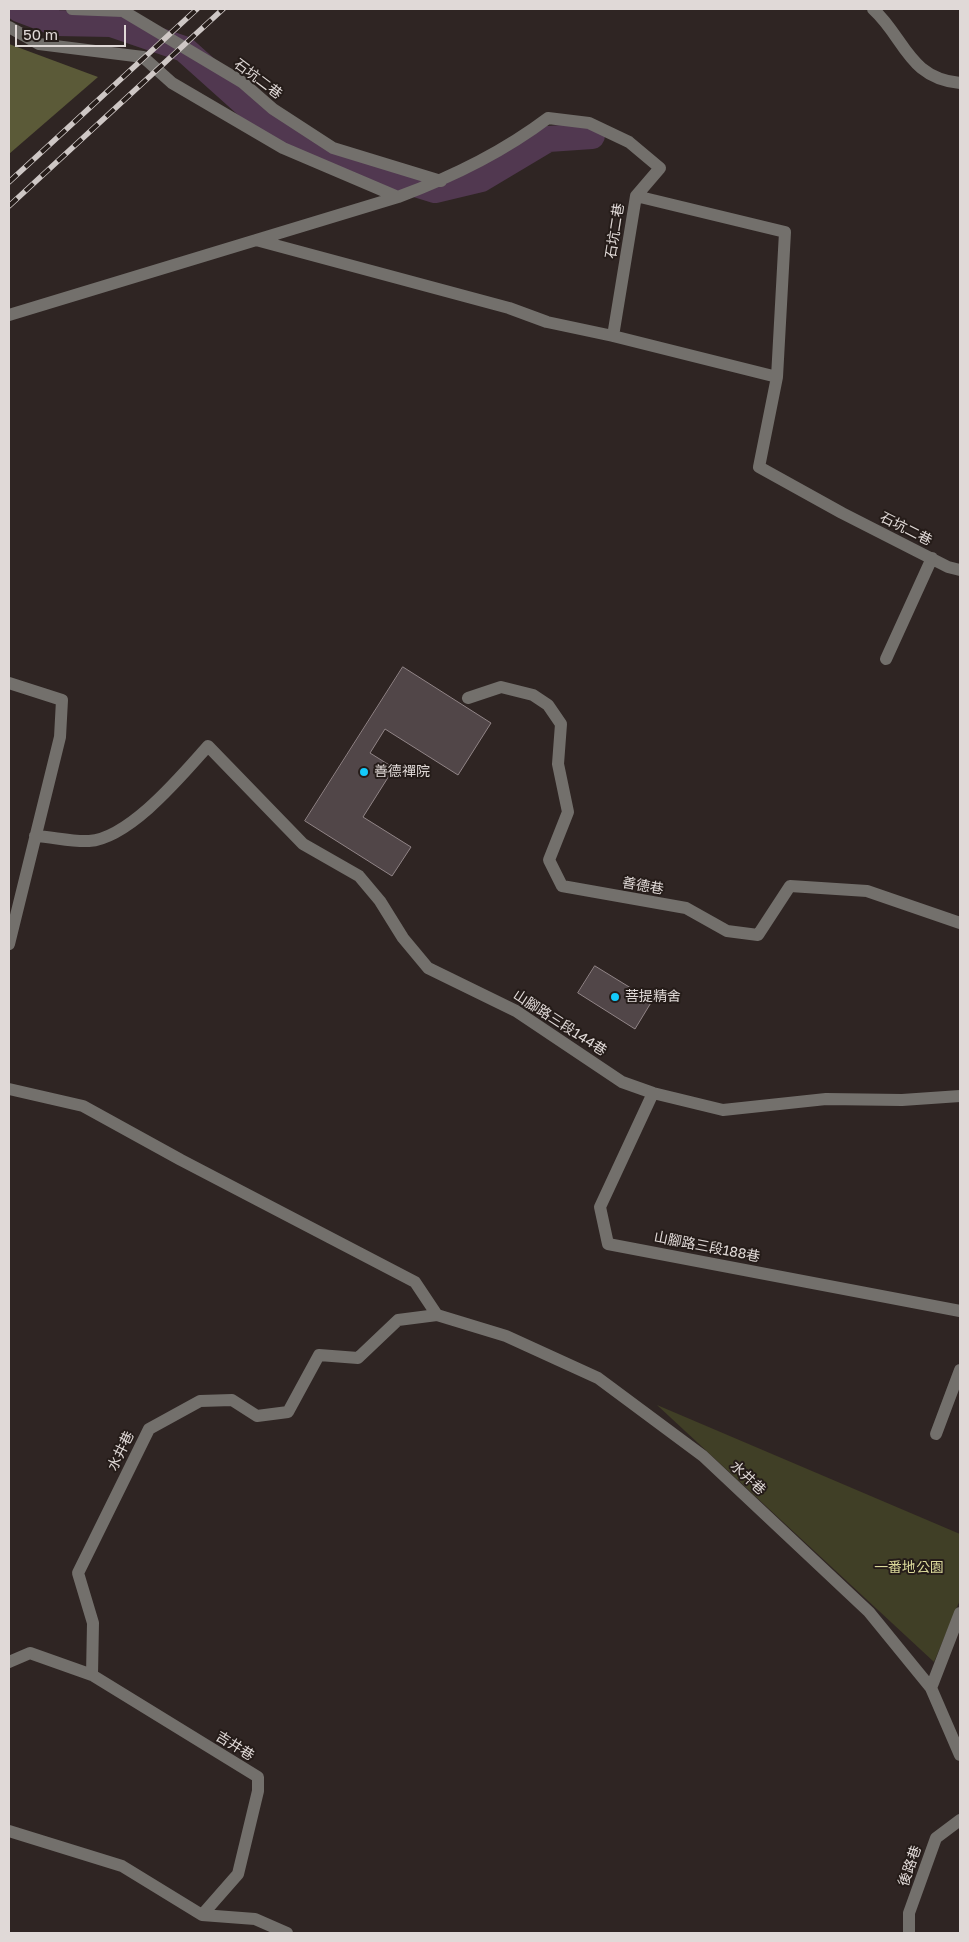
<!DOCTYPE html>
<html>
<head>
<meta charset="utf-8">
<style>
  body { margin:0 }
  #map { position:relative; width:969px; height:1942px; overflow:hidden; background:#2f2523; font-family:"Golos Text",sans-serif }
  canvas { display:block }
  .frame { position:absolute; inset:0; border:10px solid #e0d9d7; pointer-events:none }
  .scale { position:absolute; left:15px; top:25px; width:111px; height:22px; box-sizing:border-box; border:2px solid #e0d9d7; border-top:0; padding-left:6px; font-size:15px; line-height:18px; white-space:nowrap; color:#e0d9d7; -webkit-text-stroke:4px #251c19; paint-order:stroke }
</style>
</head>
<body>
<div id="map">
<canvas width="969" height="1942"></canvas>
<div class="frame"></div>
<div class="scale">50 m</div>
</div>
<script>
const ctx = document.querySelector('canvas').getContext('2d');
ctx.lineJoin = 'round';
function paint(path, color) { ctx.fillStyle = color; ctx.fill(path, 'evenodd'); }
function strokePath(path, color, width, dash) { ctx.strokeStyle = color; ctx.lineWidth = width; ctx.lineCap = dash ? 'butt' : 'round'; ctx.setLineDash(dash || []); ctx.stroke(path); }
function write(font, color, halo, rows, align = 'center') {
  ctx.font = font + ' "Golos Text","Noto Sans TC",sans-serif'; ctx.lineWidth = 4; ctx.setLineDash([]); ctx.textBaseline = 'middle'; ctx.strokeStyle = halo; ctx.fillStyle = color; for (const [text, x, y, turn = 0] of rows) {
    ctx.save(); ctx.translate(x, y); ctx.rotate((+turn || 0) * Math.PI / 180); ctx.textAlign = isNaN(turn) ? turn : align; if (halo) ctx.strokeText(text, 0, 0); ctx.fillText(text, 0, 0); ctx.restore();
  }
}
const green = new Path2D(`
  M657,1405L960,1534V1600L934,1662Z`);
const forest = new Path2D(`
  M9,44L98,77L9,154Z`);
const river = new Path2D(`
  M19,9L56,23L111,24L184,49L261,118L325,156L435,190L481,179L548,139L592,136`);
const building = new Path2D(`
  M403,667L491,723L458,775L385,729L370,753L394,768L363,817L411,847L392,876L305,821Z
  M595,966L652,1001L635,1029L578,993Z`);
const minor = new Path2D(`
  M72,9L123,11L242,82L273,109L333,148L441,181
  M873,9C905,38 908,78 960,83
  M9,27L39,44L143,57L172,83L283,148L398,197
  M636,196L785,232L777,377
  M256,240L509,308L547,322L613,336L777,377L759,467L842,513L948,567L960,570
  M9,315L398,197C452,177 503,152 548,118L589,123L629,142L660,168L636,196L613,336
  M886,659L932,558
  M9,683L62,700L60,737L9,944
  M468,698L501,687L533,695L548,705L561,724L558,764L568,812L549,860L562,886L686,908L727,931L758,935L790,886L867,891L960,923
  M35,836C53,837 72,842 89,841C130,838 182,775 208,746L303,844L359,876L380,901L403,938L428,968L516,1011L622,1082L653,1093L723,1110L826,1099L902,1100L960,1096
  M9,1089L83,1106L181,1160L415,1282L437,1315
  M653,1093L600,1207L608,1244L960,1311
  M936,1434L960,1370
  M9,1662L30,1653L92,1675L93,1623L78,1573L149,1429L200,1401L232,1400L257,1416L288,1412L319,1355L358,1358L398,1320L437,1315L506,1336L598,1378L703,1456L869,1612L931,1688L960,1755
  M92,1675L258,1777V1791L238,1874L202,1915
  M931,1688L960,1613
  M9,1831L122,1866L202,1915L255,1919L287,1933
  M909,1933V1913L936,1838L960,1820`);
const rail = new Path2D(`
  M9,182L197,9
  M9,206L223,9`);
const markers = [
  [364,772,5,"#13cafb"],
  [615,997,5,"#13cafb"]
];
const streetNames = [
  ["石坑二巷",258,79,37],
  ["石坑二巷",615,231,-81],
  ["石坑二巷",906,529,27],
  ["善德巷",643,886,10],
  ["山腳路三段144巷",560,1023,33],
  ["山腳路三段188巷",707,1247,11],
  ["水井巷",121,1451,-64],
  ["水井巷",748,1478,43],
  ["吉井巷",235,1746,32],
  ["後路巷",910,1866,-71]
];
const poiNames = [
  ["善德禪院",374,772],
  ["菩提精舍",625,997]
];
const parkNames = [
  ["一番地公園",909,1568]
];
paint(green, '#403f26');
paint(forest, '#5b5a38');
strokePath(river, '#513850', 26);
paint(building, '#514648');
strokePath(building, '#918587', 1);
strokePath(minor, '#73706c', 12);
strokePath(rail, '#cec7c5', 5.5);
strokePath(rail, '#251c19', 4, [11]);
for (const [x, y, r, color] of markers) { const dot = new Path2D(); dot.arc(x, y, r, 0, 2 * Math.PI); ctx.fillStyle = color; ctx.fill(dot); strokePath(dot, '#251c19', 2); }
write('14px', '#e0d9d7', '#251c19', streetNames);
write('14px', '#e0d9d7', '#251c19', poiNames, 'left');
write('14px', '#dad89a', '#251c19', parkNames);
</script>
</body>
</html>
